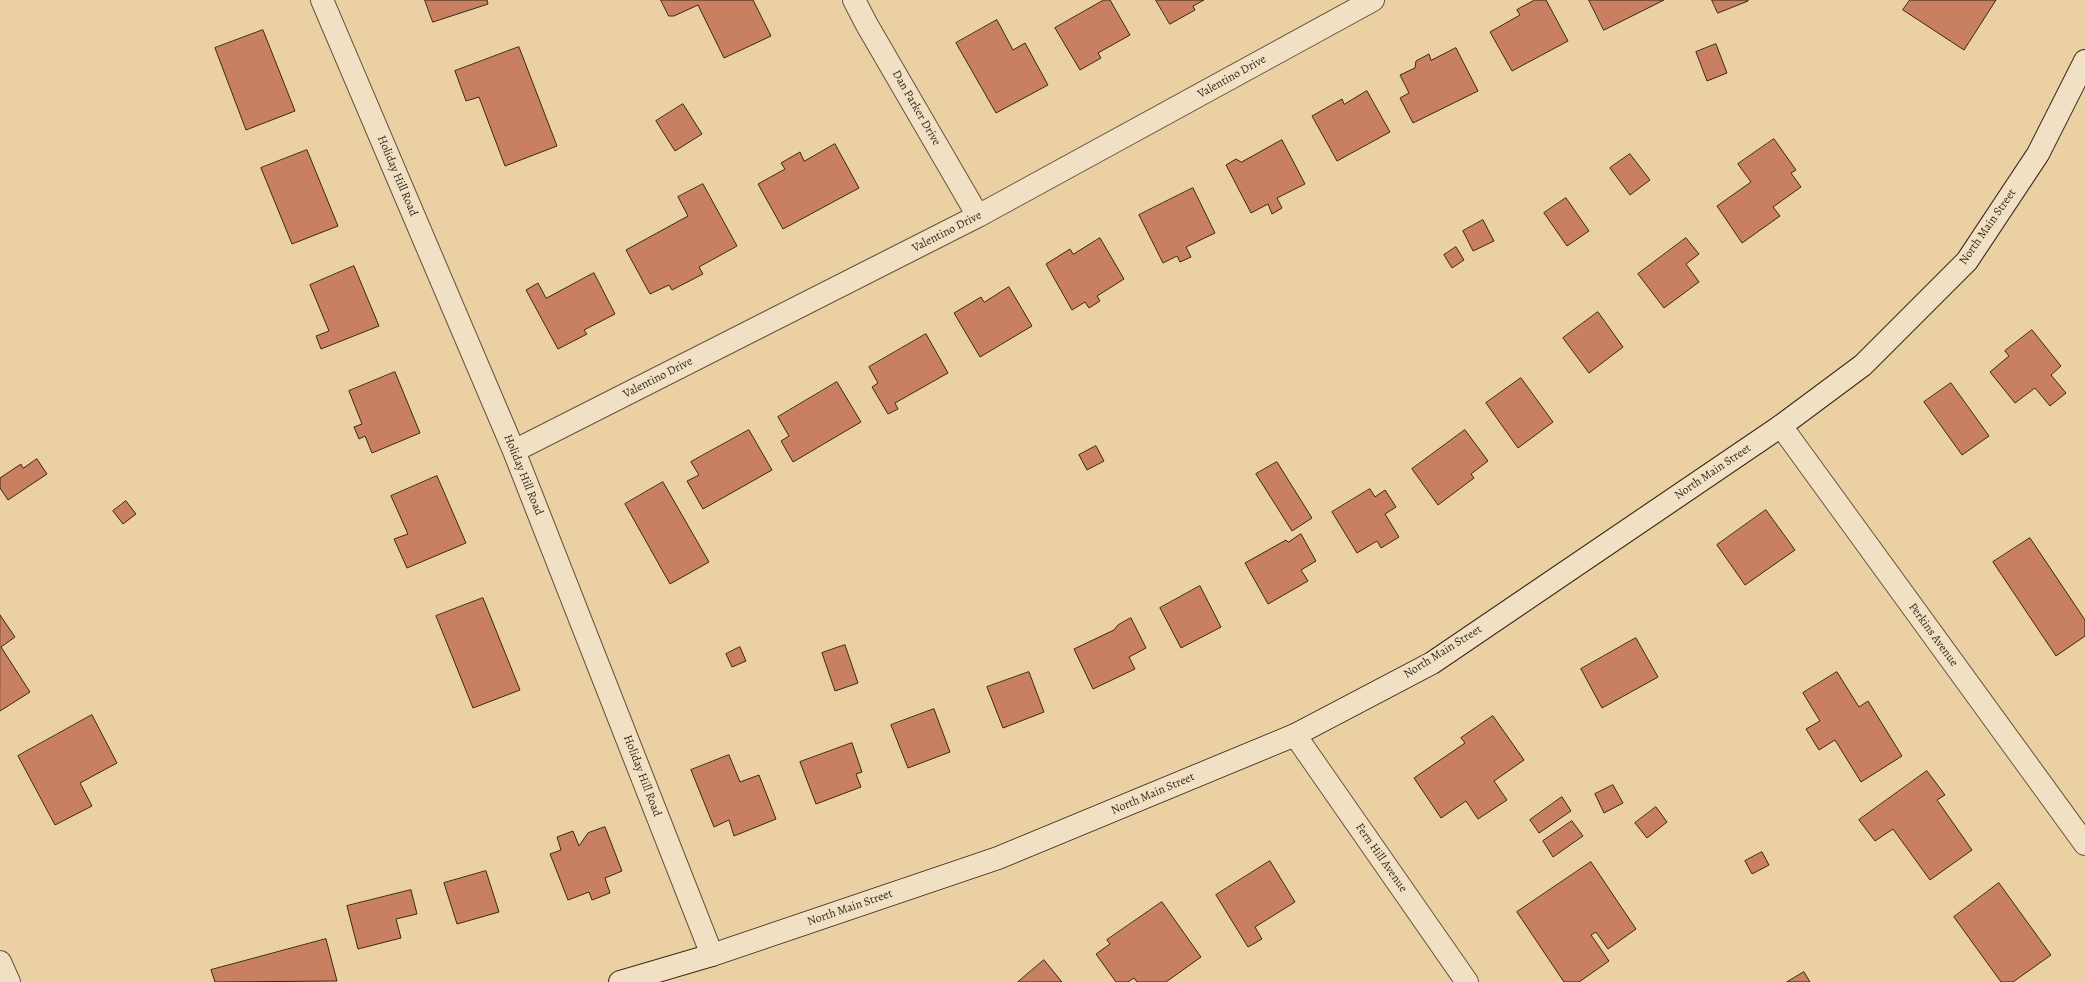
<!DOCTYPE html>
<html>
<head>
<meta charset="utf-8">
<style>
  body { margin:0 }
  canvas { display:block; background:#ebd0a4 }
</style>
</head>
<body>
<canvas width="2085" height="982"></canvas>
<script>
const ctx = document.querySelector('canvas').getContext('2d');
ctx.lineJoin = 'round';
function paint(path, color) { ctx.fillStyle = color; ctx.fill(path, 'evenodd'); }
function strokePath(path, color, width, dash) { ctx.strokeStyle = color; ctx.lineWidth = width; ctx.lineCap = dash ? 'butt' : 'round'; ctx.setLineDash(dash || []); ctx.stroke(path); }
function write(font, color, halo, rows, align = 'center') {
  ctx.font = font + ' Alegreya,serif'; ctx.lineWidth = 4; ctx.setLineDash([]); ctx.textBaseline = 'middle'; ctx.strokeStyle = halo; ctx.fillStyle = color; for (const [text, x, y, turn = 0] of rows) {
    ctx.save(); ctx.translate(x, y); ctx.rotate((+turn || 0) * Math.PI / 180); ctx.textAlign = isNaN(turn) ? turn : align; if (halo) ctx.strokeText(text, 0, 0); ctx.fillText(text, 0, 0); ctx.restore();
  }
}
const building = new Path2D(`
  M425,0H487L488,4L433,22Z
  M661,0H753L771,36L724,58L698,5L674,16H669Z
  M1104,0H1110L1130,35L1098,53L1101,58L1080,70L1055,28Z
  M1156,0H1204L1193,6L1195,10L1170,24Z
  M1535,0H1546L1568,41L1512,71L1490,32L1520,15L1517,10Z
  M1589,0H1664L1604,30Z
  M1712,0H1748V1L1718,13Z
  M1910,0H1996L1964,50L1903,10Z
  M997,20L1013,50L1025,43L1048,85L996,113L956,43Z
  M263,30L295,111L246,130L215,48Z
  M1716,44L1727,73L1707,81L1696,52Z
  M519,47L557,146L505,166L479,97L466,101L455,71Z
  M1456,48L1478,91L1413,123L1400,98L1409,93L1400,75L1415,68L1416,61L1429,54L1431,60Z
  M1367,91L1390,132L1337,161L1312,116L1342,99L1344,104Z
  M683,104L702,134L675,151L656,121Z
  M1774,139L1796,170L1791,173L1801,187L1773,207L1780,216L1742,243L1717,206L1751,182L1738,164Z
  M1282,140L1305,184L1277,198L1282,208L1272,214L1268,204L1251,213L1226,165L1236,159L1241,162Z
  M835,144L859,188L783,229L758,184L785,169L781,163L800,152L804,161Z
  M307,150L338,226L292,244L261,168Z
  M1630,154L1650,180L1630,195L1610,168Z
  M703,184L737,246L699,267L703,274L672,290L669,285L650,294L626,250L688,216L678,197Z
  M1193,188L1215,233L1186,247L1191,257L1180,262L1177,256L1163,263L1139,215Z
  M1566,198L1589,231L1567,246L1544,213Z
  M1483,220L1494,241L1473,251L1463,231Z
  M1100,238L1124,279L1097,296L1100,301L1089,308L1085,302L1072,310L1046,264L1070,249L1073,254Z
  M1686,238L1699,254L1686,264L1699,282L1664,308L1638,274Z
  M1456,247L1464,260L1452,268L1444,255Z
  M354,266L379,326L321,349L316,336L329,331L310,285Z
  M594,273L615,314L584,330L587,334L558,349L526,290L538,283L546,298Z
  M1009,287L1032,326L980,357L954,313L981,297L984,302Z
  M1598,312L1623,347L1589,373L1563,338Z
  M2032,330L2061,366L2051,375L2066,393L2050,406L2035,388L2015,403L1990,372L2009,356L2005,351Z
  M926,334L948,373L895,403L898,409L888,414L872,387L878,383L869,367Z
  M395,372L420,433L372,453L365,436L359,439L354,427L362,424L349,391Z
  M1521,378L1553,422L1518,448L1486,403Z
  M837,382L861,422L793,462L781,441L789,436L778,417Z
  M1951,383L1989,436L1962,455L1924,402Z
  M749,430L772,470L703,509L687,481L699,475L691,462Z
  M1465,430L1488,461L1471,474L1474,478L1438,505L1412,469Z
  M1096,446L1104,461L1087,470L1079,455Z
  M37,459L47,474L8,500L0,488V478L21,464L23,468Z
  M1277,462L1312,518L1292,531L1256,474Z
  M437,476L466,543L407,568L394,539L408,534L391,496Z
  M663,482L709,562L670,584L625,504Z
  M1370,489L1375,497L1385,490L1396,507L1385,514L1399,537L1381,548L1377,541L1357,553L1332,512Z
  M126,501L136,514L123,524L113,511Z
  M1766,510L1795,550L1745,585L1717,545Z
  M1301,534L1316,561L1301,570L1308,581L1268,604L1245,563L1286,540L1288,542Z
  M2030,538L2085,620V636L2056,656L1993,562Z
  M1200,586L1221,627L1181,648L1160,608Z
  M483,598L520,690L473,708L436,616Z
  M0,615L15,637L1,647L30,692L0,711Z
  M1131,618L1146,648L1129,657L1135,669L1093,689L1074,649L1114,630L1118,625Z
  M1636,638L1658,677L1602,708L1581,669Z
  M845,645L858,683L835,691L822,653Z
  M740,647L746,661L732,667L726,654Z
  M1029,672L1044,712L1003,728L987,687Z
  M1837,672L1859,707L1868,701L1902,756L1861,782L1835,740L1819,750L1806,729L1820,721L1803,693Z
  M934,709L950,752L908,768L891,725Z
  M92,715L117,763L80,783L92,806L55,825L18,756Z
  M1493,716L1524,760L1494,781L1507,800L1478,819L1466,801L1441,818L1414,778L1465,743L1461,738Z
  M852,743L862,772L856,774L861,787L816,804L800,762Z
  M729,755L740,782L759,775L776,819L734,836L729,820L714,827L691,770Z
  M1927,771L1945,795L1937,800L1972,850L1930,880L1893,829L1875,841L1859,820Z
  M1613,785L1623,803L1604,813L1595,794Z
  M1562,797L1571,811L1539,833L1530,820Z
  M1656,807L1667,822L1647,838L1635,823Z
  M1572,821L1583,836L1553,857L1543,841Z
  M605,827L622,871L605,878L610,893L592,900L589,892L568,900L550,854L561,850L557,837L573,831L579,846L588,833Z
  M1762,852L1769,865L1752,874L1745,861Z
  M1270,861L1295,902L1255,927L1262,939L1248,947L1216,895Z
  M1591,862L1636,929L1608,949L1596,932L1591,935L1609,961L1579,982H1564L1517,912Z
  M486,871L499,912L457,924L444,883Z
  M1999,883L2051,955L2013,982H2001L1954,917Z
  M411,890L417,914L396,919L401,938L358,949L347,906Z
  M1162,902L1201,957L1166,982H1137L1134,978L1128,982H1116L1096,954L1110,944L1107,940Z
  M326,939L337,981L215,982L211,970Z
  M1044,960L1062,982H1018Z
  M1804,972L1810,982H1787Z`);
const minor = new Path2D(`
  M322,0L514,451L712,955
  M854,0L867,25L978,216
  M1781,426L2085,844
  M514,451L978,216L1373,0
  M1295,735L1467,982
  M0,962L9,982`);
const secondary = new Path2D(`
  M620,982L712,955L998,858L1295,735L1432,663L1781,426L1863,365L1967,261L2038,154L2085,61`);
const streetNames = [
  ["Valentino Drive",1232,77,-29],
  ["Dan Parker Drive",916,108,60],
  ["Holiday Hill Road",397,176,67],
  ["North Main Street",1988,227,-55],
  ["Valentino Drive",947,232,-27],
  ["Valentino Drive",658,378,-27],
  ["North Main Street",1713,472,-34],
  ["Holiday Hill Road",523,475,68],
  ["Perkins Avenue",1933,635,54],
  ["North Main Street",1443,652,-32],
  ["Holiday Hill Road",642,776,69],
  ["North Main Street",1153,794,-23],
  ["Fern Hill Avenue",1381,858,55],
  ["North Main Street",850,908,-19]
];
paint(building, '#c97f61');
strokePath(building, '#382917', 1);
strokePath(minor, '#65533a', 24);
strokePath(secondary, '#382917', 24);
strokePath(minor, '#f2e0c4', 22);
strokePath(secondary, '#f2e0c4', 22);
write('12px', '#382917', '#f2e0c4', streetNames);
</script>
</body>
</html>
